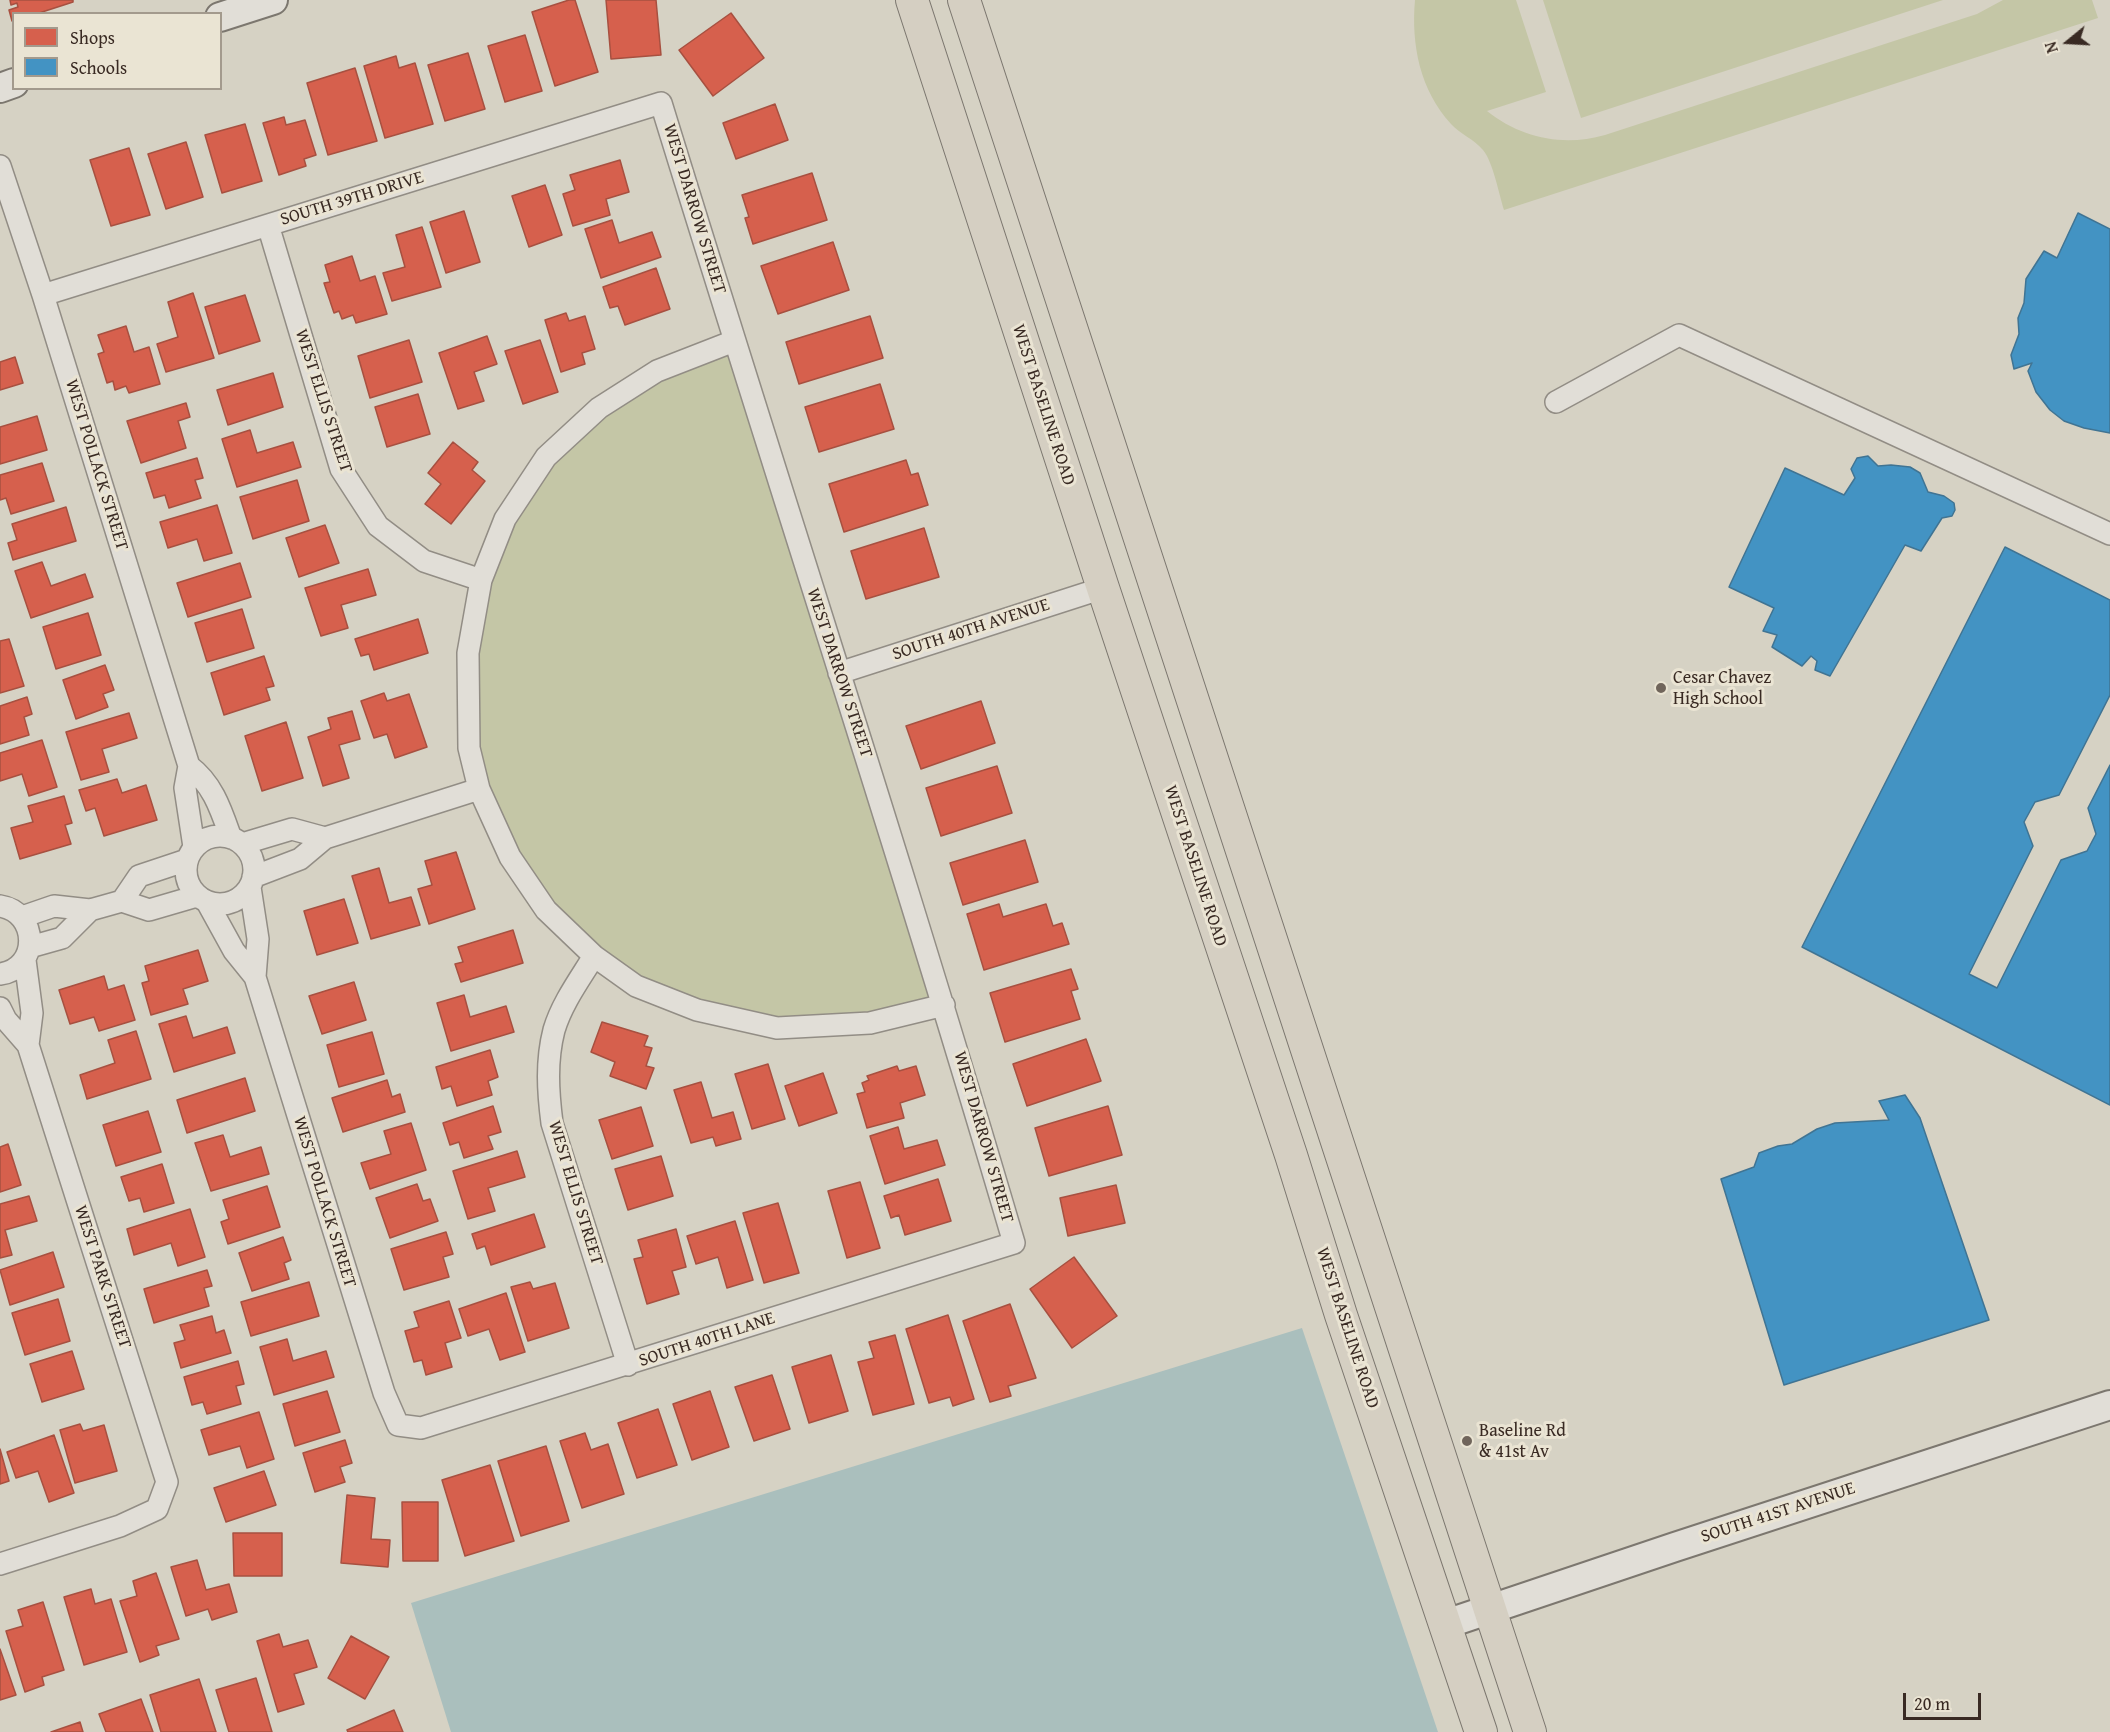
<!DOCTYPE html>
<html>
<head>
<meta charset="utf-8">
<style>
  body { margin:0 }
  #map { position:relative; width:2110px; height:1732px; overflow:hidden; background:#d6d2c4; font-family:"Gentium Book Plus",serif }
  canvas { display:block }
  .legend { position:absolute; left:12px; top:12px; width:210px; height:78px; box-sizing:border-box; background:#eae4d3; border:2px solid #a39a8d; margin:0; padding:8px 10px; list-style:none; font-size:18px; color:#392a23 }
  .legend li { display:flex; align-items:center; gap:12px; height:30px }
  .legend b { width:30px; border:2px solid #a39a8d }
  .north { position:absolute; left:2038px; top:12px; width:60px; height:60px; -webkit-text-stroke:4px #eae4d3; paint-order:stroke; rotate:252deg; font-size:16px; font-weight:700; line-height:24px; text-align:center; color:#392a23 }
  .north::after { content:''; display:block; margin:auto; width:21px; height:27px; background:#392a23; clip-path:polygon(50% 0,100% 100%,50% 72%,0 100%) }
  .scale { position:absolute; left:1903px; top:1693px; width:78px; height:27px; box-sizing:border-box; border:3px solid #392a23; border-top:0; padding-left:8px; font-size:18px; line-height:21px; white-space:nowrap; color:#392a23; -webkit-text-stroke:4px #eae4d3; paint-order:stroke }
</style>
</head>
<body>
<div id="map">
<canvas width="2110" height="1732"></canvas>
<ul class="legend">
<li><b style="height:16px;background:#d6604d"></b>Shops</li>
<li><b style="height:16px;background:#4393c3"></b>Schools</li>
</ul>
<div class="north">N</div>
<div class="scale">20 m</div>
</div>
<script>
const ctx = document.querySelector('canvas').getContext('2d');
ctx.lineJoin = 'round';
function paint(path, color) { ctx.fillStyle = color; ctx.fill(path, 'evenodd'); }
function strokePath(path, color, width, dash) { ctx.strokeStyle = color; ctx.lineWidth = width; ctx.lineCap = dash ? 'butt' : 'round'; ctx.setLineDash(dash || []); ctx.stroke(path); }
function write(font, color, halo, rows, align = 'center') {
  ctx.font = font + ' "Gentium Book Plus",serif'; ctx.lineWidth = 6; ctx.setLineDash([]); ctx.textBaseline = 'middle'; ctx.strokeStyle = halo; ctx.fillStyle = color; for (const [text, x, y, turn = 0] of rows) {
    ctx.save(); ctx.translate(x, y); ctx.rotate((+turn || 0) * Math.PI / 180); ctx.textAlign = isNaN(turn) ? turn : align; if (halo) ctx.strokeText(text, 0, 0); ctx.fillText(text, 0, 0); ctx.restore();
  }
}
const green = new Path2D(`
  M1415,0H1516L1546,92L1487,111C1521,138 1563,147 1605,135L1977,14L2003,0H2092L2098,18L1504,210C1499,194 1493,162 1483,150C1474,139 1460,134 1451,124C1420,90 1411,45 1415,0Z
  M1543,0H1943L1581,118Z
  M734,341L944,1005L777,1028L636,986L546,910L479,789L468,653L505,519L599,408Z`);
const water = new Path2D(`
  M1302,1328L1438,1732H451L411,1603Z`);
const shops = new Path2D(`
  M10,0H73V2L36,14H14L12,21L9,10L18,7L17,3L11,5Z
  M569,0H575L598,72L555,86L532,12Z
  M606,0H656L661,55L611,59Z
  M731,13L764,58L713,96L679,50Z
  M525,35L542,91L505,102L488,46Z
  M468,53L485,109L445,121L428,65Z
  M396,56L399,68L415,63L433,124L385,138L364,66Z
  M355,68L377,141L328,155L307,83Z
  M775,104L788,140L736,159L723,123Z
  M284,117L286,125L305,120L316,155L304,159L306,166L279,175L263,123Z
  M245,124L262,181L222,193L205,135Z
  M186,142L203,197L166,209L148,154Z
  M129,148L150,215L111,226L90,160Z
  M620,160L629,192L606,199L610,215L573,226L563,194L575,190L570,175Z
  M812,173L827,220L753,244L745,218L749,217L742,195Z
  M545,185L562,235L529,247L512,196Z
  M464,211L480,262L446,273L430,222Z
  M612,220L619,243L652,232L661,257L601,278L585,229Z
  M422,227L441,287L392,301L383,273L405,267L396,235Z
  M833,242L849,290L778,314L761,266Z
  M352,256L360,281L375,276L387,314L356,323L353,315L342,319L339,311L334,313L324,283L330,282L325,265Z
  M656,268L670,309L625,325L618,306L610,308L603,287Z
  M193,293L214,358L166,372L157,344L178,337L168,302Z
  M245,295L260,341L219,354L205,307Z
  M566,313L569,321L585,316L595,349L582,353L585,364L561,372L545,320Z
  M870,316L883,358L799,384L786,342Z
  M126,326L134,352L149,347L160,384L129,393L126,386L115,390L113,381L107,383L98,354L104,352L98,335Z
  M487,336L497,364L474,372L484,401L458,409L439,353Z
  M409,340L422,382L370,398L358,356Z
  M540,340L558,392L523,404L505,351Z
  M15,357L23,383L0,390V362Z
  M273,373L283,407L228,425L217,390Z
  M880,384L894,429L819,452L805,407Z
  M418,394L430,434L387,447L375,407Z
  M186,403L190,417L178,421L186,448L141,463L127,421Z
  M37,416L47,450L0,464V427Z
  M250,430L257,453L293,442L301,467L237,487L222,439Z
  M453,442L478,462L472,470L485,481L451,524L425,504L441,484L428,473Z
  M197,458L203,478L195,480L201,498L169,508L165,495L154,498L146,473Z
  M906,460L911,475L918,473L928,505L844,532L829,484Z
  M42,463L54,501L11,514L6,498L0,500V475Z
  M297,480L309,521L253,539L240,497Z
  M217,505L232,553L204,561L197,539L168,548L160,522Z
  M66,507L76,541L13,560L8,543L17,540L12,524Z
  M325,525L339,563L299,577L286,538Z
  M924,528L939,577L866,599L851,551Z
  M42,562L51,586L85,574L93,597L31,618L15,571Z
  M240,563L251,597L188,617L177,583Z
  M368,569L376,595L341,605L348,628L321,636L305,588Z
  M242,609L254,648L207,662L195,623Z
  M88,613L101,655L56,669L43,627Z
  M418,619L428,653L374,670L369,654L361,656L355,639Z
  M9,639L24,686L0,693V641Z
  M264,656L274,686L266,688L270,700L224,715L211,673Z
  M105,665L114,690L103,694L108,707L76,719L63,680Z
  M384,693L387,701L409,694L427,747L395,758L387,734L374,738L361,701Z
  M27,697L32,714L24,717L29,735L0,744V706Z
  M981,701L995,743L921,769L906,726Z
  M352,711L360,739L339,745L349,778L323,786L308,737L331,729L328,718Z
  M129,713L137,738L102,749L109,772L81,780L66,732Z
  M286,722L303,778L262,791L245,736Z
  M42,740L57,787L29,796L22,774L0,781V753Z
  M997,766L1012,813L941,836L926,788Z
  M117,779L122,793L146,785L157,820L104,836L95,808L86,811L79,790Z
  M64,796L72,823L65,825L71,844L20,859L11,828L33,822L28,806Z
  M1025,840L1038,882L963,905L950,863Z
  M456,852L475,909L429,924L418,889L432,885L425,861Z
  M379,868L389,903L411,897L420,925L371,939L352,876Z
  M344,899L358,943L317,955L304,911Z
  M999,904L1003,917L1046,904L1053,926L1062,923L1069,944L984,970L967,914Z
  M513,930L523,963L461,982L455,964L463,962L458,947Z
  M198,950L208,981L183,989L188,1004L151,1015L142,983L149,981L145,966Z
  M1071,969L1078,989L1071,991L1080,1019L1005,1042L990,993Z
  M104,976L108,990L124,985L135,1020L99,1031L94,1017L70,1024L59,990Z
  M354,982L366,1020L322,1034L309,996Z
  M464,995L470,1017L506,1006L514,1032L451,1051L437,1003Z
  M186,1016L193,1038L227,1027L235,1053L174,1072L159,1024Z
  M602,1022L648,1036L644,1046L652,1048L646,1066L654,1068L646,1089L610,1076L615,1062L591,1052Z
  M136,1031L151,1079L87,1099L80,1075L115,1063L108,1040Z
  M372,1032L384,1074L339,1087L327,1045Z
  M1086,1039L1101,1081L1027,1106L1013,1064Z
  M490,1050L498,1077L488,1081L492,1095L457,1106L451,1086L442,1089L436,1067Z
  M768,1064L785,1119L752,1129L735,1074Z
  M897,1066L899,1071L916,1066L925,1095L900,1103L904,1118L867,1128L857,1094L865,1092L862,1083L869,1080L867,1076Z
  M823,1073L837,1113L799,1126L785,1086Z
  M245,1078L255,1111L187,1133L177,1100Z
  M387,1080L392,1097L400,1094L405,1112L343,1132L332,1098Z
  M701,1082L712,1118L733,1112L741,1139L716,1146L713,1137L691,1143L674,1090Z
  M493,1106L501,1132L488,1136L493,1149L464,1158L459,1142L450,1145L443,1123Z
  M1108,1106L1122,1155L1049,1176L1035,1128Z
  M641,1107L653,1146L612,1159L599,1120Z
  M148,1111L161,1152L116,1166L103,1125Z
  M411,1123L426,1170L370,1189L361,1163L391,1154L384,1131Z
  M898,1127L904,1149L937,1140L945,1165L885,1184L870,1136Z
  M223,1135L230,1157L261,1147L269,1174L211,1191L195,1143Z
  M8,1144L21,1185L0,1192V1147Z
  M517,1151L525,1177L488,1188L495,1211L468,1219L453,1171Z
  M661,1156L673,1196L628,1210L615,1169Z
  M162,1164L174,1203L144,1212L140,1198L129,1201L121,1177Z
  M938,1179L951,1221L905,1235L899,1215L891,1218L884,1196Z
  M860,1182L880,1248L847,1258L828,1191Z
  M417,1184L423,1201L430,1199L438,1221L390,1238L376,1198Z
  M1116,1185L1125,1223L1068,1236L1060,1198Z
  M267,1186L280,1227L228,1244L221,1222L229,1219L223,1200Z
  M29,1196L37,1221L5,1230L12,1255L0,1258V1204Z
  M778,1203L799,1273L764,1283L743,1213Z
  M190,1209L205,1257L178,1266L171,1243L134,1255L127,1229Z
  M534,1214L545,1247L491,1265L485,1246L477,1249L472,1234Z
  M735,1221L753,1280L727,1288L718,1257L696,1264L687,1236Z
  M676,1229L686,1267L672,1271L679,1294L647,1304L634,1259L643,1257L638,1240Z
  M446,1232L453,1254L443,1257L449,1277L404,1290L391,1249Z
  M283,1237L291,1260L284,1263L289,1279L252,1291L239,1253Z
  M53,1252L64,1287L10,1305L0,1270Z
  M1074,1257L1117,1316L1072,1348L1030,1289Z
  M207,1270L212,1286L204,1288L209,1306L154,1323L144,1289Z
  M309,1282L319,1316L251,1336L241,1302Z
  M530,1282L533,1289L555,1283L569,1328L528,1341L511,1287Z
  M506,1293L525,1352L500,1360L489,1329L468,1336L459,1309Z
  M58,1299L70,1341L25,1355L12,1313Z
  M449,1301L461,1338L445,1343L452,1367L426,1375L422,1360L414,1362L405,1331L419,1327L414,1312Z
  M1010,1304L1036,1378L1008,1386L1011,1396L990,1402L963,1321Z
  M948,1315L974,1399L953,1406L950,1397L929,1403L906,1329Z
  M212,1316L216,1333L224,1330L231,1353L181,1368L174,1343L185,1340L180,1325Z
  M895,1335L914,1404L873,1415L858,1362L874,1358L869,1342Z
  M287,1339L293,1361L326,1351L334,1377L274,1395L260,1347Z
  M72,1351L84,1389L42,1402L30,1364Z
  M831,1355L848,1411L809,1423L792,1367Z
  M238,1361L244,1384L236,1386L241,1404L207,1414L203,1402L192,1405L184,1377Z
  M772,1375L790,1429L754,1441L735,1387Z
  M327,1391L340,1432L295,1446L283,1404Z
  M710,1391L729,1447L692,1460L673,1404Z
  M658,1409L677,1465L637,1478L618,1423Z
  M259,1412L274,1459L247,1468L240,1446L209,1455L201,1430Z
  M80,1424L83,1431L104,1425L117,1471L75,1483L60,1430Z
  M585,1433L591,1450L608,1444L624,1494L582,1508L560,1441Z
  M54,1435L74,1493L49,1502L38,1471L16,1478L7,1452Z
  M345,1440L352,1463L340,1467L345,1482L315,1492L303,1453Z
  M546,1446L569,1521L521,1536L498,1461Z
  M0,1449L9,1481L0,1484Z
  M490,1465L514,1541L465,1556L442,1480Z
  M264,1471L276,1505L226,1522L214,1488Z
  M347,1495L375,1498L371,1539L390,1540L388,1567L341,1563Z
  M402,1502H438V1561H403Z
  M233,1533H282V1576H234Z
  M197,1560L206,1590L229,1584L237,1612L212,1620L208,1609L186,1616L171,1567Z
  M156,1573L179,1639L156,1646L159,1655L140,1662L120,1601L137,1596L133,1581Z
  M91,1589L95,1604L111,1599L127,1652L84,1665L64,1597Z
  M43,1602L64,1670L42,1677L44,1685L25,1692L6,1631L23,1626L18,1610Z
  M279,1634L283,1647L308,1640L317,1667L294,1674L304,1704L278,1712L257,1641Z
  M351,1636L389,1657L365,1699L328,1678Z
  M0,1649L16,1695L0,1700Z
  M256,1678L272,1732H229L216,1690Z
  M199,1679L216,1732H161L150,1695Z
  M141,1699L153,1732H106L99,1714Z
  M394,1710L403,1732H348L347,1730Z
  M80,1722L83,1732H51Z`);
const schools = new Path2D(`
  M2078,213L2110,229V433L2084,428L2064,421L2050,410L2036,392L2028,371L2032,363L2014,369L2011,355L2019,334L2018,318L2024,303L2026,279L2044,251L2057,258Z
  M1868,456L1878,466L1891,465L1910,467L1920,473L1928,492L1944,496L1954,503L1955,510L1952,516L1942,518L1921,551L1905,545L1830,676L1815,670L1817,661L1811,656L1802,666L1772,647L1777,635L1763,631L1774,608L1729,587L1785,468L1844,495L1855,478L1851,469L1857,458Z
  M2005,547L2110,600V695L2059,795L2035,802L2024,822L2033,846L1969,974L1997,988L2061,860L2087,851L2096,834L2088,808L2110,765V1105L1802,947Z
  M1905,1095L1920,1118L1989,1320L1784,1385L1721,1179L1754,1167L1759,1153L1778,1146L1792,1144L1817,1129L1835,1123L1889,1120L1879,1101Z`);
const street = new Path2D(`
  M0,166L43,295L189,766L185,788L194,847
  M268,225L341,469L378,526L424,561L481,580
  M43,295L661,103C778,484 902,861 1014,1243L421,1428L398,1425L384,1393L255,977L234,951L207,902
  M734,341L657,371L599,408L546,457L505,519L481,580L468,653L469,748L479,789L510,857L546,910L594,956L636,986L697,1010L777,1028L870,1023L944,1005
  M1556,402L1679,335L2110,534
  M839,673L1103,588
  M189,766C213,784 221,810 231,838
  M186 870a34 34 0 1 1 68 0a34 34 0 1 1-68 0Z
  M242,844L292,829L325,838
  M253,877L300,859L325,838L479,789
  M250,887L258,939L255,977
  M122,901L139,876L187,860
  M0,906C39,912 40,969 0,974
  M22,917L54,906L90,910L122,901L149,910L197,896
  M30,947L62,938L90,910
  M594,956C580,979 562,1003 554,1030C546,1061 548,1092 552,1123L628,1365
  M0,1008L6,1020L28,1045
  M0,1564L120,1526L157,1509L167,1482L28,1045L32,1013L25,960`);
const secondary = new Path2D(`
  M220,17L273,0
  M0,88L14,83
  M1446,1624L1675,1547L2110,1405`);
const primary = new Path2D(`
  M912,0L1103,588L1291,1155L1341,1315L1481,1732
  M964,0L1530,1732`);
const markers = [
  [1661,688,6,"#70655b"],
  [1467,1441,6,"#70655b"]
];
const streetNames = [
  ["SOUTH 39TH DRIVE",352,199,-17],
  ["WEST DARROW STREET",694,209,73],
  ["WEST ELLIS STREET",323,401,72],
  ["WEST BASELINE ROAD",1043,405,72],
  ["WEST POLLACK STREET",96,465,73],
  ["SOUTH 40TH AVENUE",971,630,-18],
  ["WEST DARROW STREET",839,673,72],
  ["WEST BASELINE ROAD",1195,866,72],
  ["WEST DARROW STREET",983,1137,74],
  ["WEST ELLIS STREET",575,1193,73],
  ["WEST POLLACK STREET",324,1202,73],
  ["WEST PARK STREET",102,1277,72],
  ["WEST BASELINE ROAD",1347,1328,72],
  ["SOUTH 40TH LANE",707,1340,-18],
  ["SOUTH 41ST AVENUE",1778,1513,-18]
];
const poiNames = [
  ["Cesar Chavez",1673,678],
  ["High School",1673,699],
  ["Baseline Rd",1479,1431],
  ["& 41st Av",1479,1452]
];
paint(green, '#c4c6a6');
paint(water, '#aabfbd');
paint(shops, '#d6604d');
strokePath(shops, '#a75040', 1.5);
paint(schools, '#4393c3');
strokePath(schools, '#407493', 1.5);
strokePath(street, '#928d85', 24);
strokePath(secondary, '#7c776f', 32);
strokePath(primary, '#7c776f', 34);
strokePath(street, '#e1ded7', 21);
strokePath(secondary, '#e1ded7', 28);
strokePath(primary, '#d5cfc2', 32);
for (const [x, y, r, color] of markers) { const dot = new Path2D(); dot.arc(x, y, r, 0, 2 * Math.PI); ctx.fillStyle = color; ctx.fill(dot); strokePath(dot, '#eae4d3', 2); }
write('18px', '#392a23', '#eae4d3', streetNames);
write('18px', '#392a23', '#eae4d3', poiNames, 'left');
</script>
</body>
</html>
